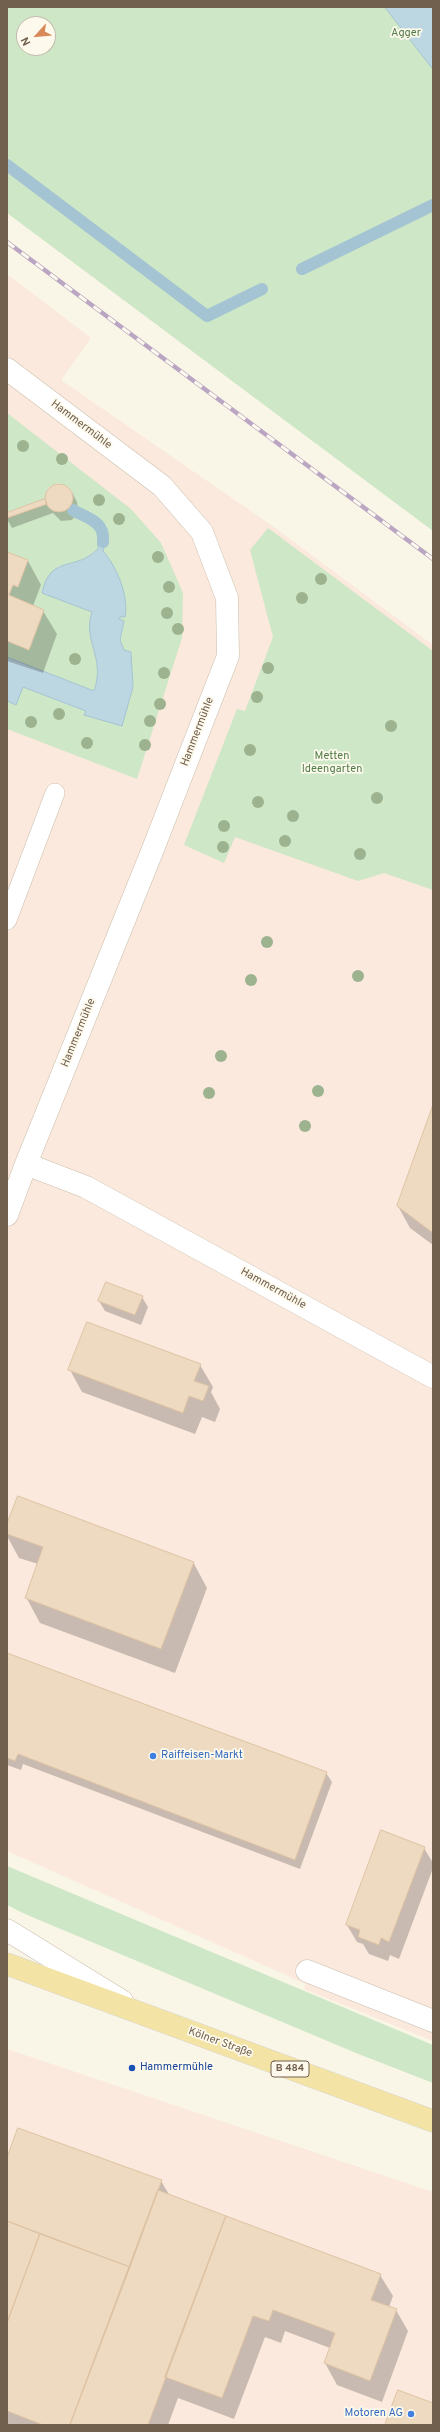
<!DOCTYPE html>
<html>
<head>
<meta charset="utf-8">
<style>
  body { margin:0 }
  #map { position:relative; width:440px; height:2432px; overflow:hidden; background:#faf6e7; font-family:Overpass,sans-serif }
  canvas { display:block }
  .frame { position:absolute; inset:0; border:8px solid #72604e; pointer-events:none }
  .north { position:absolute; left:16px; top:16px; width:40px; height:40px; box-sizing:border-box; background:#fdfaed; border:1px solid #c5bcad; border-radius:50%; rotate:243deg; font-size:11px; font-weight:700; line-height:16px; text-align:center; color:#72604e }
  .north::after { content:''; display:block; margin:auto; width:14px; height:18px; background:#d98957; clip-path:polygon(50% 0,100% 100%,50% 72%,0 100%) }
</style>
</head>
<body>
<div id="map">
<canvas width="440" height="2432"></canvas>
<div class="frame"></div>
<div class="north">N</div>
</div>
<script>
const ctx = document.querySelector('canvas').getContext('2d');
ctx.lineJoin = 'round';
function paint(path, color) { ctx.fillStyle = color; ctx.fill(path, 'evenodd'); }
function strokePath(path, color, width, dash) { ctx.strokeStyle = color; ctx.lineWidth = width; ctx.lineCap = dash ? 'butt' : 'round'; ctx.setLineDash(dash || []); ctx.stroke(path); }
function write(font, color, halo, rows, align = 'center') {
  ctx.font = font + ' Overpass,sans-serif'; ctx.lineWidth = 3.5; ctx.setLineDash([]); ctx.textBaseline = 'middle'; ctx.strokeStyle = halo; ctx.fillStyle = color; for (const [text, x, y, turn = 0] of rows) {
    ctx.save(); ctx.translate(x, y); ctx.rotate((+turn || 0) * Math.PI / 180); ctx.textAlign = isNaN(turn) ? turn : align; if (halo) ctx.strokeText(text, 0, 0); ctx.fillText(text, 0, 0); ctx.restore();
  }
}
const commercial = new Path2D(`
  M7,274L91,338L61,380L271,525L433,645V2041L304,1989L306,1984L7,1851Z
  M7,2049L433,2192V2425H7Z`);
const green = new Path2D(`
  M7,7H433V531L7,213ZM24,24H48V48H24Z
  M7,413L131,509L161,543L183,593L182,638L137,779L7,729V701L16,704L23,687L86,711L84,714L121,726L133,687L120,640L124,621L119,620L120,617H125C129,596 117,567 103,551L105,542H98V549C87,560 73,565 58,566L42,592L92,612C82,639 106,658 94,691L7,657V641L29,649L44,610L9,595L13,585L18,587L28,561L7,552V518L47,504L50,509L61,512L70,507L74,497L69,487L58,483L48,488L45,499L7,513Z
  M268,528L433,651V890L384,873L358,881L235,837L224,863L184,845L237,709L245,711L273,637L250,550Z
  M7,1866L433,2045V2083L356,2053L25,1914L7,1905Z`);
const water = new Path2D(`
  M385,7H433V69Z
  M98,542H105L103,551C117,567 129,596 125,617H120L119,619L124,621L120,640L124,650L131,652L133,687L122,726L84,715L86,711L23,687L16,705L7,701V657L94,691C106,657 82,641 92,612L42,593C51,553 74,573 98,549Z`);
const shadow = new Path2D(`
  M58,484L63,485L72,492L77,502L78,512L72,520L61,521L53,513L12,528L7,519V514L46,500L49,489Z
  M7,553L28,561L41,585L33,606L43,611L57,634L43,673L7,661Z
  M433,1108V1245L410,1228L398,1206Z
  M142,1297L148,1307L141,1325L105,1311L99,1301Z
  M200,1365L213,1387L211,1392L220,1409L215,1422L202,1417L195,1434L82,1392L70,1370Z
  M7,1527L193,1562L207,1588L175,1673L40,1623L26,1597L38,1564L19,1558L7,1536Z
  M7,1654L326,1773L332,1782L300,1869L23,1764L21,1770L7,1765Z
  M424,1848L433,1863V1868L399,1959L390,1955L388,1961L369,1954L363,1944L357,1942L347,1925Z
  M7,2161L161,2181L170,2196L380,2275L393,2296L389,2307L396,2310L408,2331L382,2402L337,2385L325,2363L330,2348L285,2331L281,2343L265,2337L234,2419L178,2398L168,2425H7Z`);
const stream = new Path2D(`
  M7,165L207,316L262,289
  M302,269L433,205
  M73,510C88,519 105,521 103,542`);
const building = new Path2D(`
  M45 498a14 14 0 1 1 28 0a14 14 0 1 1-28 0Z
  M45,499L47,504L7,518V513Z
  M7,552L28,560L18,587L13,585L9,595L44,610L29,650L7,641Z
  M433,1105V1233L397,1206Z
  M106,1282L143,1296L135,1315L98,1301Z
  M87,1322L201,1364L194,1381L209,1386L203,1401L189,1396L183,1413L68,1370Z
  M18,1496L194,1562L161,1649L25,1598L43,1547L7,1534V1524Z
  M7,1653L327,1772L295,1860L18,1754L15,1761L7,1758Z
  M381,1830L425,1847L389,1942L381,1938L379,1945L358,1937L360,1930L346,1925Z
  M18,2128L162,2180L130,2267L7,2221V2158Z
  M158,2190L226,2216L148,2425H70Z
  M226,2216L381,2274L371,2300L397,2309L370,2381L324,2363L335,2333L273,2310L269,2321L253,2316L222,2398L165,2377Z
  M7,2221L40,2234L7,2323Z
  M40,2234L130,2267L70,2425H43L7,2411V2323Z
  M398,2390L433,2403V2425H385Z`);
const service = new Path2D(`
  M7,920L55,793`);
const minor = new Path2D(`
  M7,369L162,486L202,532L227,598L228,656L153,849L26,1164
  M7,1215L26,1164L86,1187L433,1377
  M7,1930L122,2001
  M307,1971L433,2021`);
const primary = new Path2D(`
  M7,1964L433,2121`);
const rail = new Path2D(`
  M7,242L433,559`);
const trees = [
  [23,446],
  [62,459],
  [99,500],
  [119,519],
  [158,557],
  [321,579],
  [169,587],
  [302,598],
  [167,613],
  [178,629],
  [75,659],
  [268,668],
  [164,673],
  [257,697],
  [160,704],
  [59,714],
  [150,721],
  [31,722],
  [391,726],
  [87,743],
  [145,745],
  [250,750],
  [377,798],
  [258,802],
  [293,816],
  [224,826],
  [285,841],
  [223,847],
  [360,854],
  [267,942],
  [358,976],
  [251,980],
  [221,1056],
  [318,1091],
  [209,1093],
  [305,1126]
];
const markers = [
  [153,1756,4,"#3f7fe0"],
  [132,2068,4,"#1a4fb4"],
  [411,2414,4,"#3f7fe0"]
];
const shields = [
  [290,2069,38]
];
const shieldNames = [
  ["B 484",290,2069]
];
const parkNames = [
  ["Agger",406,34],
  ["Metten",332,757],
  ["Ideengarten",332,770]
];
const streetNames = [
  ["Hammermühle",81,425,37],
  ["Hammermühle",198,732,-69],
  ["Hammermühle",79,1033,-68],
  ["Hammermühle",273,1289,29],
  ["Kölner Straße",220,2043,20]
];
const shopNames = [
  ["Raiffeisen-Markt",161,1756],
  ["Motoren AG",403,2414,"right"]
];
const transitNames = [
  ["Hammermühle",140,2068]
];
paint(commercial, '#fae9dc');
paint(green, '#cee7c6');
paint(water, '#bdd7e2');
strokePath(water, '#a4c4d3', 1);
paint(shadow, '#0003');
strokePath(stream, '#a4c4d3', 12);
paint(building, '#eddac1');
strokePath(building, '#dfc3a3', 1);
strokePath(service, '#cbbfae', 20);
strokePath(minor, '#cbbfae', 23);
strokePath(primary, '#dad6d1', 23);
strokePath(service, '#fff', 19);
strokePath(minor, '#fff', 22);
strokePath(primary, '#f3e3a5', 22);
strokePath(rail, '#baa6c3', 4.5);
strokePath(rail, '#fdfaed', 3, [9]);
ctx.fillStyle = '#9db390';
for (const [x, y] of trees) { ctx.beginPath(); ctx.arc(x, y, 6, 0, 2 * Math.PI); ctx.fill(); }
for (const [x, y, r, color] of markers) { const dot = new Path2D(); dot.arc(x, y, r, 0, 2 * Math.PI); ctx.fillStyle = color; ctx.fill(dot); strokePath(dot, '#fdfaed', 1.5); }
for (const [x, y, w] of shields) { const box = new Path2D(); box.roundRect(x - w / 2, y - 8, w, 16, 3); ctx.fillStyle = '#fdfaed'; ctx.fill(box); strokePath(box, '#72604e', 1); }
write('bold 10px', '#72604e', null, shieldNames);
write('11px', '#517c49', '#fdfaed', parkNames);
write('11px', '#72604e', '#fdfaed', streetNames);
write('11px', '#366cbe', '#fdfaed', shopNames, 'left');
write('11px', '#164399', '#fdfaed', transitNames, 'left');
</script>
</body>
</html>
